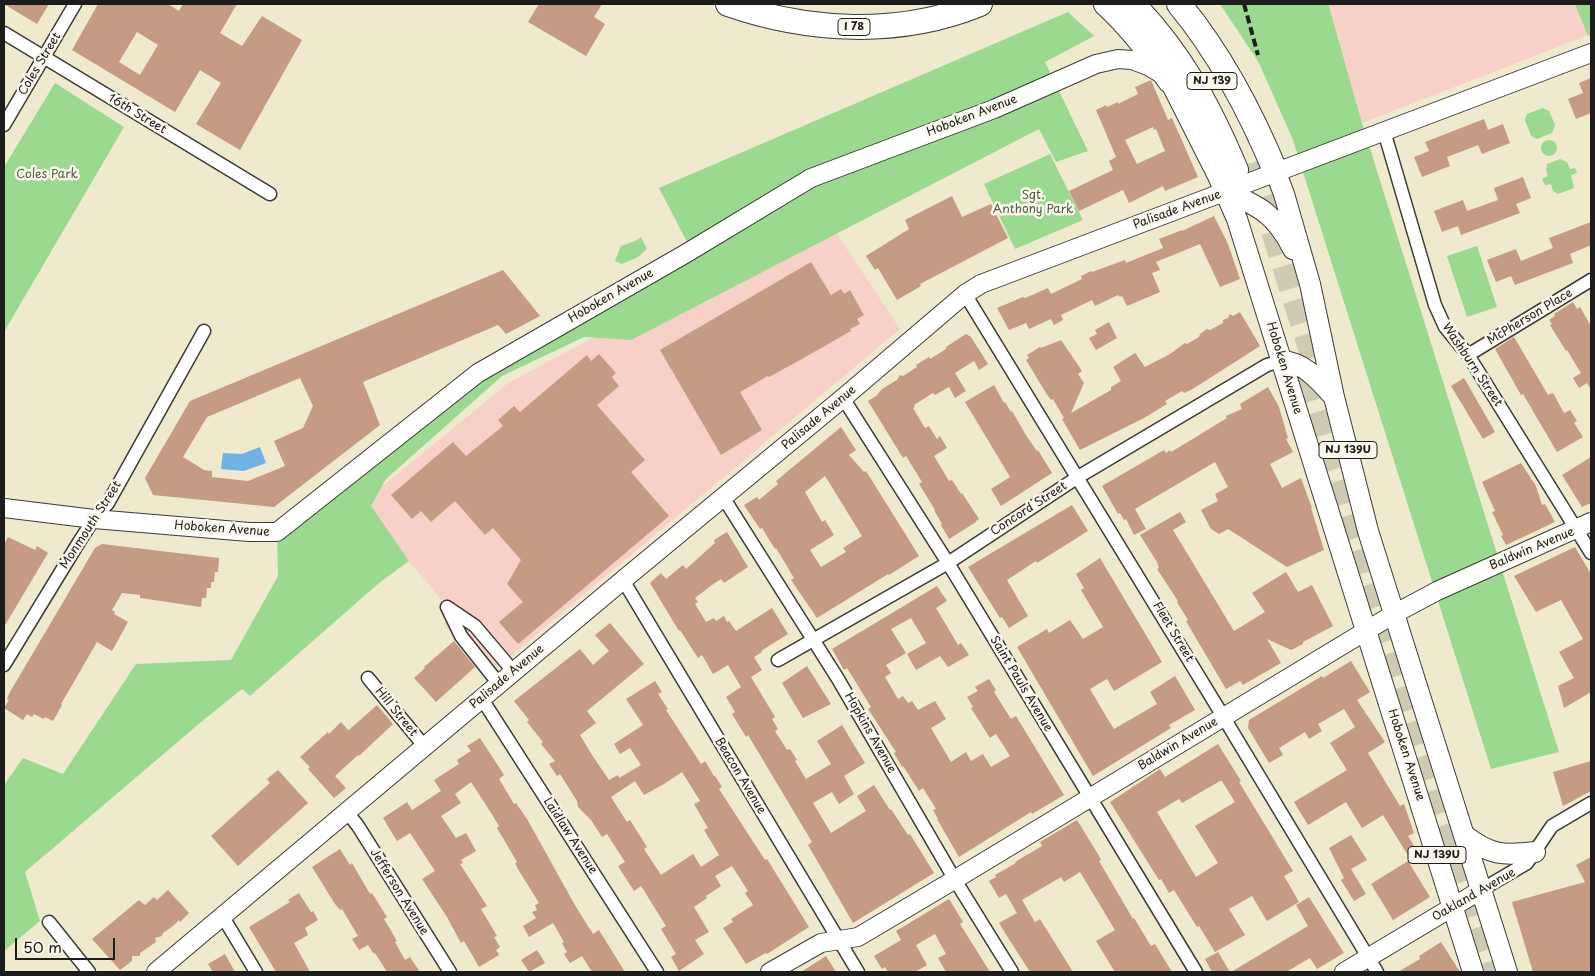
<!DOCTYPE html>
<html>
<head>
<meta charset="utf-8">
<style>
  body { margin:0 }
  #map { position:relative; width:1595px; height:976px; overflow:hidden; background:#efe9cd; font-family:"Playpen Sans",sans-serif }
  canvas { display:block }
  .frame { position:absolute; inset:0; border:5px solid #1c1c1c; pointer-events:none }
  .scale { position:absolute; left:15px; top:938px; width:100px; height:22px; box-sizing:border-box; border:2px solid #1c1c1c; border-top:0; padding-left:6px; font-size:15px; line-height:18px; white-space:nowrap; color:#1c1c1c; -webkit-text-stroke:4px #fbf7ec; paint-order:stroke }
</style>
</head>
<body>
<div id="map">
<canvas width="1595" height="976"></canvas>
<div class="frame"></div>
<div class="scale">50 m</div>
</div>
<script>
const ctx = document.querySelector('canvas').getContext('2d');
ctx.lineJoin = 'round';
function paint(path, color) { ctx.fillStyle = color; ctx.fill(path, 'evenodd'); }
function strokePath(path, color, width, dash) { ctx.strokeStyle = color; ctx.lineWidth = width; ctx.lineCap = dash ? 'butt' : 'round'; ctx.setLineDash(dash || []); ctx.stroke(path); }
function write(font, color, halo, rows, align = 'center') {
  ctx.font = font + ' "Playpen Sans",sans-serif'; ctx.lineWidth = 5; ctx.setLineDash([]); ctx.textBaseline = 'middle'; ctx.strokeStyle = halo; ctx.fillStyle = color; for (const [text, x, y, turn = 0] of rows) {
    ctx.save(); ctx.translate(x, y); ctx.rotate((+turn || 0) * Math.PI / 180); ctx.textAlign = isNaN(turn) ? turn : align; if (halo) ctx.strokeText(text, 0, 0); ctx.fillText(text, 0, 0); ctx.restore();
  }
}
const built = new Path2D(`
  M1329,4H1591V34L1362,123Z
  M831,225L900,329L487,676L443,623L453,616L430,586L361,504L508,383L606,331Z`);
const green = new Path2D(`
  M1220,4H1327L1329,6L1362,123L1559,752L1491,769L1293,140L1259,63Z
  M1575,4H1591V34L1588,36Z
  M1068,12L1094,36L1045,62L1088,151L1056,162L1039,129L631,340L584,337L502,376L386,479L371,506L409,561L379,583L250,696L242,689L201,722L25,872L40,921L4,951V785L23,758L63,774L136,664L231,660L278,576L277,532L514,346L688,244L659,188Z
  M55,83L124,127L4,332V167Z
  M1543,108L1549,111L1555,125L1552,133L1537,139L1531,136L1525,120L1527,114Z
  M1541 148a8 8 0 1 1 16 0a8 8 0 1 1-16 0Z
  M1050,154L1083,220L1015,249L984,184Z
  M1560,159L1567,162L1570,169L1575,168L1577,173L1571,175L1574,188L1558,194L1553,191L1551,184L1545,185L1542,179L1548,176L1546,169L1547,164Z
  M641,237L647,249L638,257L622,264L615,261L621,246L637,240Z
  M1477,246L1497,307L1467,317L1447,256Z`);
const water = new Path2D(`
  M260,447L266,463L244,471L221,469L223,453L242,454Z`);
const building = new Path2D(`
  M4,4H49L37,24Z
  M98,4H168L179,11L183,4H237L220,33L242,46L262,16L302,40L240,150L196,124L221,83L200,70L175,112L72,50ZM137,32L158,45L140,75L119,62Z
  M539,4H602L594,17L605,24L586,56L528,22Z
  M1591,78V113L1576,119L1568,99L1583,93L1579,83Z
  M1151,80L1168,120L1172,118L1198,177L1165,191L1163,186L1129,203L1123,190L1079,211L1069,191L1113,170L1109,161L1116,157L1096,110L1106,105L1107,107L1118,102V104L1138,94L1135,87ZM1153,127L1154,130L1156,129L1165,151L1137,164L1125,140Z
  M1484,119L1488,130L1503,124L1510,143L1482,154L1478,145L1468,149L1447,157L1450,166L1422,177L1414,157L1429,151L1425,142Z
  M1523,177L1531,198L1516,204L1520,213L1461,235L1458,226L1442,232L1434,211L1463,200L1467,211L1498,200L1494,188Z
  M952,196L962,217L991,204L1008,238L920,284L921,286L897,300L878,268L875,270L866,256L909,229L905,220Z
  M1214,216L1228,244L1240,279L1220,287L1200,244L1156,262L1160,270L1152,273L1160,292L1127,306L1122,296L1120,297L1118,295L1095,306L1092,300L1061,315L1063,320L1054,325L1051,319L1029,329L1026,323L1009,330L997,308L1023,297L1025,298L1048,288L1051,294L1082,279L1081,276L1091,271L1092,272L1125,260L1126,263L1163,248L1159,239L1182,230V231Z
  M1591,222V245L1570,254L1573,263L1515,285L1511,276L1496,282L1487,260L1516,249L1521,261L1553,248L1549,238Z
  M811,262L831,295L841,289L844,294L850,290L864,315L857,319L860,324L850,329L851,331L800,360L769,377L768,376L740,392L762,430L721,455L660,350Z
  M503,270L540,316L506,334L498,325L363,382L380,425L274,507L153,495L145,478L190,401ZM300,378L313,406L303,428L274,441L285,466L248,481L212,477V471L204,470L183,457L207,417Z
  M1573,302L1577,309L1580,307L1591,326V390L1587,383L1579,388L1573,378L1581,373L1567,350L1566,351L1550,325L1552,324L1549,320L1555,316L1554,314Z
  M1240,312L1260,346L1191,390L1184,393L1182,391L1165,401L1167,404L1144,418L1080,450L1062,419L1064,418L1053,399L1051,400L1046,393L1026,360L1029,358L1027,355L1040,347L1041,348L1061,340L1082,371L1078,374L1084,383L1071,413L1111,390V387L1121,381L1113,367L1135,353L1145,367L1170,354L1185,343L1187,344L1199,337L1200,334L1207,329L1210,330L1223,323V320L1228,318L1230,314L1233,316Z
  M1109,322L1117,338L1096,350L1089,338L1097,334L1095,330Z
  M966,334L971,337L988,364L979,370L974,361L955,373L966,391L955,398L949,387L935,395L933,393L914,405L915,407L913,408L925,428L929,426L937,439L940,436L947,448L934,456L949,481L952,480L961,494L962,493L979,519L976,521V522L949,539L941,525L942,524L934,510H935L919,484L922,482L906,456L903,458L868,401L876,396L882,389L897,380L900,375L903,376L917,367L916,365L929,357L930,359L946,349V347Z
  M1514,337L1548,395L1553,393L1564,413L1570,410L1577,421L1574,423L1583,437L1557,452L1523,394L1521,395L1495,349Z
  M599,354L616,373L612,377L619,386L597,405L645,460L631,472L669,516L518,644L499,622L523,602L507,584L521,560L493,528L485,535L455,501L431,522L421,511L412,519L391,495L453,442L466,456L503,426L498,420L514,406L520,412L587,355L591,361Z
  M1464,378L1495,432L1483,439L1451,386Z
  M994,385L1004,403L1005,402L1011,412L1012,411L1027,437L1037,451L1038,450L1052,473L1001,506L991,489L1010,477L965,402Z
  M1268,387L1279,407L1288,438L1286,439L1293,452L1270,464L1282,488L1301,478L1312,508H1311L1324,550L1287,567L1228,529L1219,534L1211,529L1201,510L1218,501L1215,494L1228,487L1215,462L1135,509L1146,529L1134,535L1126,519L1124,520L1120,513L1118,514L1102,486L1164,450L1166,453L1170,450L1171,452L1186,443L1227,418L1226,416L1242,409L1240,404Z
  M841,427L856,450L849,455L864,472L866,471L919,556L889,575L888,574L817,618L791,580L794,578L776,548L775,549L762,528L760,529L744,505L757,497L759,500L778,484L776,481ZM825,476L862,536L843,548L846,552L821,567L810,550L834,535L825,520L822,522L805,492Z
  M1591,457V503L1582,507L1562,475Z
  M1521,463L1536,486L1542,505L1545,504L1555,522L1506,545L1501,536L1503,535L1492,512L1495,511L1482,482Z
  M1072,505L1088,531L1037,563L1036,561L1007,580L1028,616L1009,628L1002,617L1000,618L968,567Z
  M1180,512L1186,522L1173,530L1234,631L1265,612L1252,593L1286,572L1298,592L1312,585L1333,626L1303,642V644L1291,650L1267,639L1281,663L1243,685L1240,681L1226,689L1190,628L1186,621L1188,620L1177,602L1178,601L1157,569L1159,568L1157,562L1140,535Z
  M727,532L748,567L724,583L721,579L712,585L695,598L698,602L695,604L706,622L714,618L716,621L724,616L727,622L729,621L736,631L772,608L788,634L761,651L762,652L754,657L762,670L751,677L775,717L772,719L778,729L775,731L787,750L790,749L797,760L795,761L806,779L831,764L817,741L842,725L865,763L844,776L854,794L839,804L832,792L813,803L831,833L866,811L857,796L874,785L890,810L891,809L908,835L910,834L934,873L853,923L808,845L812,842L748,735L746,737L732,714L735,712L726,697L741,687L728,665L713,674L702,655L698,658L680,630L679,631L650,583L661,573L666,579L683,565L686,569L715,543L714,540Z
  M8,537L35,550L37,546L48,553L4,627V544Z
  M102,544L219,558L218,572H215L214,582H211V588H207L206,598H202L201,607L140,598V595L122,593L112,610L115,612L114,614L128,622L112,651L97,642L61,704L62,705L53,721L45,717L44,719L34,714L32,717L27,714L23,720L4,708L9,700L7,699L10,692L95,548Z
  M1575,547L1591,574V692L1564,708L1558,686L1574,678L1559,652L1583,639L1561,600L1536,612L1514,576Z
  M1100,558L1162,662L1114,691L1107,679L1090,689L1107,718L1114,729L1157,704L1150,692L1175,676L1195,710L1169,725L1171,728L1093,776L1017,647L1047,629L1049,633L1070,620L1083,639L1103,627L1081,590L1084,588L1076,574Z
  M937,586L947,601L936,608L958,645L961,643L969,655L948,667L940,656L916,670L907,654L926,643L911,618L891,629L906,653L886,665L891,673L885,677L898,699L903,696L908,703L912,701L918,710L935,701L946,719L931,728L951,762L966,752L971,761L983,754L991,767L1010,756L996,734L990,738L971,708L973,707L967,697L978,691L975,687L989,679L996,690L994,692L1011,719L1016,716L1064,795L1032,814L1031,812L959,857L937,819H938L933,810L936,809L923,788L919,791L903,766L902,767L894,753L896,752L868,709L871,707L847,668L844,670L832,649Z
  M610,623L644,664L587,711L596,723L580,735L592,755L609,780L618,775L619,778L641,765L630,748L620,754L614,744L643,725L626,699L655,681L662,692L658,694L668,709L666,710L701,764L705,761L714,776H715L722,787L719,789L765,860L767,859L809,927L767,954L766,953L746,964L723,928L733,922L731,919L753,905L745,893L748,891L732,866L715,876L721,886L706,896L707,898L694,907L709,932L695,940L704,954L679,971L671,957L676,954L661,929L666,926L641,886L634,891L618,866L625,862L607,834L602,837L591,820L578,807L577,801L560,774L557,776L549,764L555,761L541,744L543,742L527,722L529,720L514,701L580,649L593,665L609,651L595,635ZM682,772L700,801L694,804L708,828L704,830L719,855L701,867L693,854L661,875L644,849L647,847L630,820L627,822L611,797L635,781L644,795L664,784Z
  M454,641L475,667L436,702L414,678L425,668L424,667Z
  M1351,661L1370,692L1357,700L1385,742L1368,753L1400,806L1404,804L1414,833L1408,836L1417,851L1409,857L1383,815L1362,828L1346,802L1308,825L1294,802L1347,770L1330,743L1355,727L1344,709L1318,724L1322,731L1309,739L1305,732L1279,748L1283,755L1269,763L1248,728L1249,720L1322,676L1323,678Z
  M807,666L831,704L803,718L782,683Z
  M377,705L393,724L359,756L358,755L335,776L346,788L334,798L308,769L310,767L300,757L328,732L329,734L341,722L348,730L350,729Z
  M480,738L504,775L499,779L514,804L516,803L527,819L576,907L593,934L599,930L625,972H592L582,956L570,963L564,954L567,952L562,943L564,942L553,923L529,937L523,926L536,918L532,912L537,910L535,905L539,903L518,869L515,863L517,862L497,828L499,826L493,816L471,782L455,794L461,803L441,816L456,838L466,833L476,851L461,860L463,863L460,864L487,906L481,909L497,936L494,937L500,947L496,950L499,955L479,967L464,941L461,943L447,917L422,879L435,871L410,833L397,841L383,818L407,802L412,810L441,791L434,780L459,764L457,760L471,751L467,746Z
  M1218,744L1241,781L1239,782L1293,871L1284,876L1299,902L1267,921L1252,896L1229,909L1245,935L1215,952L1199,926L1197,927L1174,890L1169,893L1161,879L1159,880L1110,802L1160,769L1165,777ZM1220,781H1222L1235,802L1195,826L1218,863L1196,877L1157,812L1179,799L1182,803Z
  M1591,761V791L1563,806L1553,772Z
  M278,770L308,803L238,866L211,836L270,783L267,779Z
  M1077,820L1099,856L1101,860L1099,861L1106,873L1133,919L1134,918L1151,946L1155,944L1172,972H1115L1096,941L1115,930L1080,872L1064,882L1061,877L1022,900L1035,922L1040,919L1073,972H1030L1007,936L999,923L1017,913L1006,894L999,898L989,881L996,877L995,875L1016,863L1015,862L1042,846L1040,842Z
  M1351,835L1367,860L1351,869L1366,894L1354,901L1341,880L1344,878L1329,848Z
  M340,849L350,865L352,863L370,894L372,893L387,917L384,919L397,941L395,942L405,960L410,957L420,972H387L375,953L374,954L368,945L359,950L352,939L358,936L342,909L340,910L335,904L312,867Z
  M1591,857V972H1533L1512,902L1585,882L1576,865Z
  M1408,861L1430,897L1393,920L1371,884Z
  M168,890L189,913L180,922L179,920L173,926L166,931L163,933L162,936L155,938L156,942L140,953V956H132V961L120,970L92,939L139,900L145,905L154,897L157,900Z
  M299,893L311,912L313,911L318,920L305,928L308,935L294,943L310,972H276L249,927L290,902L288,900Z
  M1309,897L1344,953L1317,969L1310,958L1286,972H1231L1308,926L1296,905Z
  M949,899L963,922L960,924L990,972H946L938,958L946,954L935,934L916,945L927,965L915,972H888L885,967L882,969L874,956L901,940L896,931Z
  M1441,942L1460,972H1398L1420,959L1419,956Z
  M537,950L545,963L529,972L521,960Z
  M1218,952L1230,972H1212L1205,959Z
  M225,954L235,972H213L208,964Z
  M826,956L836,972H801Z`);
const highwayTunnel = new Path2D(`
  M1251,163L1256,182L1273,231L1325,396
  M1305,378L1491,972`);
const street = new Path2D(`
  M4,33L270,194
  M4,125L75,4
  M1384,131L1435,305L1445,327L1468,355L1591,553
  M965,294L1215,703L1377,972
  M1468,355L1591,280
  M843,398L948,563L1196,972
  M723,497L838,679L955,880L1012,972
  M623,580L858,972
  M447,607L475,626L514,672
  M447,607L461,636L499,684
  M778,660L948,563L1078,477L1267,365L1282,361
  M4,665L79,542L94,519L108,503L204,331
  M368,678L425,747
  M482,699L657,972
  M347,812L358,826L450,972
  M1481,890L1527,863L1552,826L1591,803
  M223,917L256,972
  M49,922L89,972`);
const secondary = new Path2D(`
  M4,508L94,519L249,532H277L478,373L685,254L811,178L994,109L1096,64L1118,59L1132,60L1148,66L1165,76
  M156,972L623,580L843,398L965,294L981,284L1591,53
  M770,972L821,943L858,937L949,883L1394,614L1437,591L1591,522
  M1344,972L1481,890`);
const primary = new Path2D(`
  M1170,81L1218,176L1237,219L1473,972
  M1276,173L1284,194L1310,284L1334,397L1368,531L1507,972
  M1226,192C1260,206 1276,215 1293,249
  M1282,361C1304,362 1320,381 1334,397
  M1464,835C1490,855 1503,856 1535,852`);
const highway = new Path2D(`
  M728,4C808,32 900,37 980,4
  M1106,4C1131,27 1151,53 1170,81
  M1133,4C1181,54 1209,106 1236,170
  M1179,4C1221,55 1251,112 1276,173`);
const rail = new Path2D(`
  M1244,4L1258,55`);
const shields = [
  [854,27,32],
  [1212,81,50],
  [1348,450,58],
  [1437,855,58]
];
const shieldNames = [
  ["I 78",854,27],
  ["NJ 139",1212,81],
  ["NJ 139U",1348,450],
  ["NJ 139U",1437,855]
];
const streetNames = [
  ["Coles Street",40,64,-59],
  ["16th Street",137,114,31],
  ["Hoboken Avenue",972,116,-21],
  ["Palisade Avenue",1177,210,-20],
  ["Hoboken Avenue",611,296,-30],
  ["McPherson Place",1530,317,-31],
  ["Washburn Street",1472,365,56],
  ["Hoboken Avenue",1284,368,73],
  ["Palisade Avenue",819,418,-40],
  ["Concord Street",1029,509,-33],
  ["Monmouth Street",91,525,-57],
  ["Hoboken Avenue",222,529,4],
  ["Baldwin Avenue",1532,549,-23],
  ["Fleet Street",1173,632,59],
  ["Palisade Avenue",507,677,-40],
  ["Saint Pauls Avenue",1021,684,59],
  ["Hill Street",396,712,51],
  ["Hopkins Avenue",870,733,60],
  ["Baldwin Avenue",1178,744,-31],
  ["Hoboken Avenue",1406,755,72],
  ["Beacon Avenue",740,776,59],
  ["Laidlaw Avenue",570,836,57],
  ["Jefferson Avenue",399,892,58],
  ["Oakland Avenue",1474,895,-30]
];
const parkNames = [
  ["Coles Park",47,175],
  ["Sgt.",1033,196],
  ["Anthony Park",1033,210]
];
paint(built, '#f7d1c7');
paint(green, '#9ad98f');
paint(water, '#71b2e5');
paint(building, '#c59b83');
strokePath(highwayTunnel, '#cfcab2', 24, [24, 12]);
strokePath(street, '#3c3b37', 15);
strokePath(secondary, '#3c3b37', 20);
strokePath(primary, '#3c3b37', 22);
strokePath(highway, '#3c3b37', 26);
strokePath(street, '#fff', 12);
strokePath(secondary, '#fff', 18);
strokePath(primary, '#fff', 20);
strokePath(highway, '#fff', 24);
strokePath(rail, '#1c1c1c', 4, [8, 4]);
for (const [x, y, w] of shields) { const box = new Path2D(); box.roundRect(x - w / 2, y - 8.5, w, 17, 4); ctx.fillStyle = '#fbf7ec'; ctx.fill(box); strokePath(box, '#1c1c1c', 1); }
write('bold 11px', '#1c1c1c', null, shieldNames);
write('12px', '#1c1c1c', '#fbf7ec', streetNames);
write('12px', '#485e44', '#fbf7ec', parkNames);
</script>
</body>
</html>
